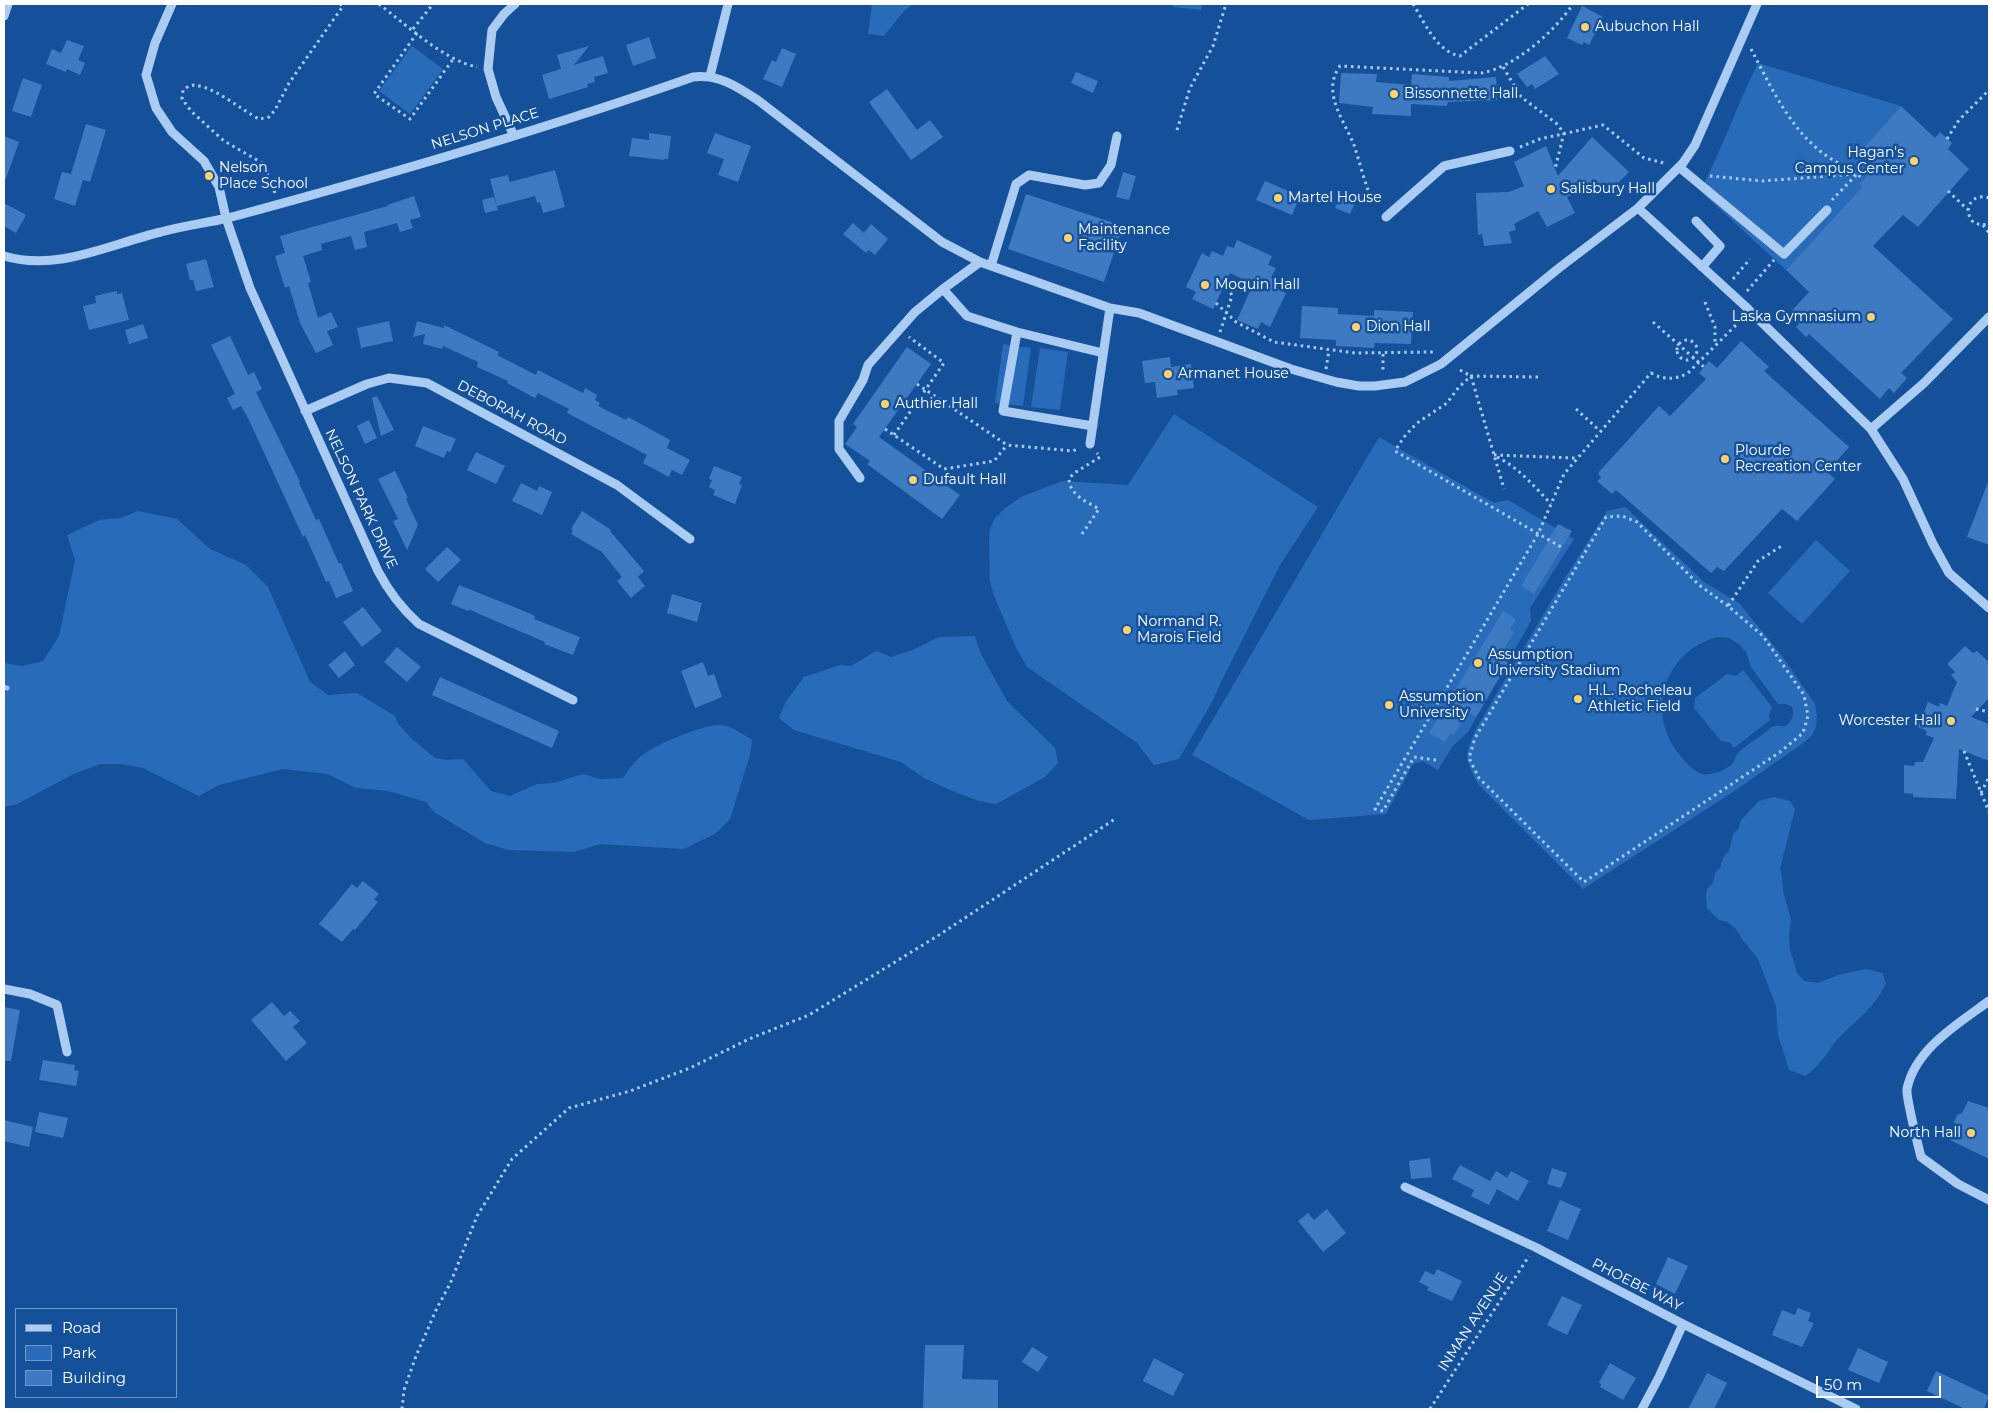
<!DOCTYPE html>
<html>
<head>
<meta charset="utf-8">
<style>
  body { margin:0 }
  #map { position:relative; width:1993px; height:1413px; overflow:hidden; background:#15519b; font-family:Montserrat,sans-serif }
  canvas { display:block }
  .frame { position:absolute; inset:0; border:5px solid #fff; pointer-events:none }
  .legend { position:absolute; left:15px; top:1308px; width:162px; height:90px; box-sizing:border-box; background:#15519b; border:1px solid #7397c3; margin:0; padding:6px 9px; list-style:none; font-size:15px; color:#fff }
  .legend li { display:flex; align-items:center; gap:10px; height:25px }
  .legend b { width:25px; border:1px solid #7397c3 }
  .scale { position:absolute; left:1816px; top:1376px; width:125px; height:22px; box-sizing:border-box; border:2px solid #fff; border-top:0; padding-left:6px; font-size:15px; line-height:18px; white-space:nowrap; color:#fff; -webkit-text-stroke:4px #15519b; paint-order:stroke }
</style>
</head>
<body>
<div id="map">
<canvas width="1993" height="1413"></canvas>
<div class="frame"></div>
<ul class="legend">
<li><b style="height:6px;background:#aaccf3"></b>Road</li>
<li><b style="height:14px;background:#286bb9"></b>Park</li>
<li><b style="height:14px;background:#3d7ac1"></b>Building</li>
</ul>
<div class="scale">50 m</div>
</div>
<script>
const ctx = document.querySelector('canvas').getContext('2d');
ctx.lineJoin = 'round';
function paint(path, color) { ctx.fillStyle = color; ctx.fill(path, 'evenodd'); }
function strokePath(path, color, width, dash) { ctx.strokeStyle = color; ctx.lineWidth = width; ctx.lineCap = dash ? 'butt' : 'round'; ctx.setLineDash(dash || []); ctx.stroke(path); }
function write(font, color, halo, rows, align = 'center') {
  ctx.font = font + ' Montserrat,sans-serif'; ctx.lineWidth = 5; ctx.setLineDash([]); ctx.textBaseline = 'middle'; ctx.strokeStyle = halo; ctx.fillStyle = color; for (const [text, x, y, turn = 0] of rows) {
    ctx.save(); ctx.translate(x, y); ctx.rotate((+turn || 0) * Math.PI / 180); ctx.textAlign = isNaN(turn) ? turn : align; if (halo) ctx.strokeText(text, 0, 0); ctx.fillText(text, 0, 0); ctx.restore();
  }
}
const green = new Path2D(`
  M872,4H913L904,11L884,36L868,34Z
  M1173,4H1202L1201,10L1173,7Z
  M412,46L443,69L410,114L379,91Z
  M1758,63L1901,106L1859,153L1881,174H1869L1860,184L1862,187L1786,270L1700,191C1722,150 1737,105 1758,63Z
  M1003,344L1031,348L1023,406L995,403Z
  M1040,348L1068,352L1060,410L1031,407Z
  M1174,414L1318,507L1280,565L1221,682L1213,700L1179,759L1154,765L1137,743L1027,667L1016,648L993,593L990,581L989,540L990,529L995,518L1005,508L1021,497L1062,481L1128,485Z
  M1379,437L1494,503L1508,500L1574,539L1530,608L1531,621L1468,732L1452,747L1438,770L1423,761L1413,764L1386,814L1309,820L1192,755Z
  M1625,507L1704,582L1739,603L1783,657L1815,704L1817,716L1816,726L1813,734L1806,741L1733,792L1583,889L1480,786L1475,779L1467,760L1468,749L1476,729L1562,583L1607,511ZM1718,637L1729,638L1739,644L1746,652L1751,667L1778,704H1786L1792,707C1795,715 1792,720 1786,726C1783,727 1778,725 1775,726C1771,726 1766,732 1763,734C1755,740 1745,746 1738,753C1735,756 1735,762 1731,765C1724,771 1710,776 1702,774C1693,771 1685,762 1679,754C1645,712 1665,650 1718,637Z
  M138,511L177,519L210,549L246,565L268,587L310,682L328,695L357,693L395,716L398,724L412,739L435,758L447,760L463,759L491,791L510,796L537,784L554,783L583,774L600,779L623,778C628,771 633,763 640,757C652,746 702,725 718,725C731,725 741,733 752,740L750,755L730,819L715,834L684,849L600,844L574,852L509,850L485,843L434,812L426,802L388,791L356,788L328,774L283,769L219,785L199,796L143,768L121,764H100L74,774L17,804L4,807V663L22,666L43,661L59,636L75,560L67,535L99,520L121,518Z
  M1816,540L1850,571L1802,624L1768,593Z
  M975,636L981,654L1007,701L1055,748L1058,763L1045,777L996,804L979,801L952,791L924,778L901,762L794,730L779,718L785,703L804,677L840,665L851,666L876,651L891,657L913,650L939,637Z
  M1743,670L1772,707L1769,715L1770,720L1734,748L1729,742L1721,741L1694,708L1695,698L1727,674L1736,676Z
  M1774,797L1790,801L1795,809L1780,869L1782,876L1783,891L1791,919L1789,936L1790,949L1797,973L1804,981L1818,983L1838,975L1866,969L1882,973L1886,983C1873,1011 1855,1020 1836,1041C1826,1054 1819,1067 1805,1076L1789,1070L1778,1035L1776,1006L1758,959L1742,939L1736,929L1727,922L1719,920L1707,908L1706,897L1707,889L1713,883L1715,873L1720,868L1723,858L1729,851L1733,834L1738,829L1741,820L1759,801Z`);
const stream = new Path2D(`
  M4,687L7,688`);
const building = new Path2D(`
  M1582,6L1603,17L1589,45L1584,42L1582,45L1567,38Z
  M649,37L656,58L633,66L626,45Z
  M67,40L84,46L78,60L85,63L80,75L67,69L66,72L46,64L52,49L61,53Z
  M589,46L574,65L603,56L608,73L594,77L595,82L587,84L588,87L549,99L542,75L561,69L557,55Z
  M782,48L796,54L782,87L763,79L772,60L776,62Z
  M1545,56L1559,74L1535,89L1532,84L1527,87L1517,74Z
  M1076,72L1098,81L1093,93L1071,83Z
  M1341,73L1377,74L1376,82L1411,85L1412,74L1449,77V81L1496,77L1497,100L1448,102L1447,106L1411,104V116L1372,114L1373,107L1339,103Z
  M23,78L42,85L31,117L12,111Z
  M887,89L917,130L930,120L943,137L911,160L869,102Z
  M1901,106L1935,138L1940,132L1952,143L1948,149L1969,169L1918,227L1903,215L1873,246L1953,319L1901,373L1907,378L1894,393L1889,388L1880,399L1809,334L1806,337L1796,327L1799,324L1788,315L1809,292L1786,270L1862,187L1860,184L1874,168L1859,153Z
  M86,124L106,130L90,182L83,180L75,206L54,199L62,172L71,174Z
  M649,133L671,136L668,159H664V160L629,156L632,138L649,140Z
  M715,133L751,146L738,182L718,175L724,159L707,153Z
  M4,136L19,142L5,181L4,180Z
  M1592,137L1629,172L1606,195L1593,185L1567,197L1575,213L1547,227L1538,211L1514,224L1516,230L1509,232L1512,243L1484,246L1482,234L1478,235L1476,193L1509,192L1524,186L1514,162L1546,146L1558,176Z
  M555,170L565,207L543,213L540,202L537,203L535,196L497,206L490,179L508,175L510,182Z
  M1123,172L1136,176L1129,200L1116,197Z
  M1265,181L1300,196L1292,215L1256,200Z
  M1026,194L1123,226L1104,282L1008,249Z
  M414,196L421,217L410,220L413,228L400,232L397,223L364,232L367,247L355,250L351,236L324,243L321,244L322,250L303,256L311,282L308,283L318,318L331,312L338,327L327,331L333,345L316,353L300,323L289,286L285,288L275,256L285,253L280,236L388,206L387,205Z
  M1340,196L1355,203L1350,214L1335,208Z
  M494,197L498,210L485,213L482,200Z
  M4,203L26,215L16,233L4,226Z
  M853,223L864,233L871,224L888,239L875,255L869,250L866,253L843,234Z
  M1237,240L1272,256L1268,265L1276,268L1271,278L1280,282L1277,289L1286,293L1270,327L1261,322L1258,329L1237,320L1253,284L1230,273L1213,309L1192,299L1196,292L1186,287L1202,253L1209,257L1212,251L1223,256L1227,246L1234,248Z
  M206,259L214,287L196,291L193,280H190L186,264Z
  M117,291V294L122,293L129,320L89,330L83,306L96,303L95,296Z
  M1302,306L1338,308V314L1374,316V310L1413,312L1411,344L1375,343L1374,348L1336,346V340L1300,338Z
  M389,321L393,341L361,348L357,328Z
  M417,321L444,328V325L499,352L497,355L536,375L538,370L583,393L585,388L597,395L595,400L600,403L598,406L626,420L628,417L670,440L667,448L690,460L682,475L672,470L669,477L643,463L647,455L567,413L569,409L538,393L535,398L507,383L508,381L477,367L478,362L443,346L442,349L423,344L425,334L413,337Z
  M143,324L148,338L129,344L125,330Z
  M230,336L248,375L254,372L262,389L256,392L300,482L299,483L316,520L319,519L339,564L341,563L353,591L336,598L329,581L326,582L305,535L303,537L248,418L241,406L233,410L227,398L235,394L211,345Z
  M1741,341L1769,367L1764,371L1849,447L1827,472L1835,479L1797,521L1782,509L1724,571L1717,567L1711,573L1616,490L1612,494L1597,481L1601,478L1598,473L1659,406L1670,416L1706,379L1699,373L1709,361L1717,368Z
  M907,347L931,364L879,437L960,495L942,519L867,464L870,461L845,444L857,427L853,424Z
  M1170,357L1171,367L1191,364L1194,388L1177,390L1178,395L1157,398L1155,382L1145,383L1142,361Z
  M377,396L394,430L381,436L372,398Z
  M369,420L377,438L365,444L357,426Z
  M423,426L456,439L450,452L447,451L444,458L415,446Z
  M476,452L505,466L496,484L467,470Z
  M714,466L742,477L739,484L742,485L735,504L713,495L715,490L709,487L712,480L709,479Z
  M395,471L408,498L406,499L418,525L407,550L393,521L398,519L378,479Z
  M1988,482H1989V545L1967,537Z
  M521,483L537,491L539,486L552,492L542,515L512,501Z
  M582,511L611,530L610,531L644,571L638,577L645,586L631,598L617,581L622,577L602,552L571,534L573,530L571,529Z
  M1558,524L1572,531L1534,594L1521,586Z
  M447,547L461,560L438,582L425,569Z
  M459,585L519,609L535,616L534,619L580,637L573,655L544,644L545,642L470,610L471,608L468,611L451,604Z
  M672,594L702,603L697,622L667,613Z
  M363,607L382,631L362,647L343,622Z
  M1503,611L1516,619L1510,629L1514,632L1499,657L1508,663L1476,717L1468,712L1454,735L1450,733L1445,742L1429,733Z
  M1965,646L1973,653L1977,651L1989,662V698L1971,717L1989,724V761L1959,749L1956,799L1913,797V794L1904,793V765L1914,766L1915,762H1923L1934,738L1926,735L1927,731L1918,727L1928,702L1939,707L1940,703L1947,706L1957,682L1951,675L1955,672L1947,664Z
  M397,647L421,667L407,682L384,662Z
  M345,651L355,665L339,678L328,665Z
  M703,662L708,676L714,674L722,697L695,708L681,671Z
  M440,677L559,731L552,748L432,695Z
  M363,881L379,894L374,899L378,902L355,930L353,929L342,942L319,924L352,884L357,888Z
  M272,1002L284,1016L290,1011L300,1021L293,1027L307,1043L286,1061L251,1020Z
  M4,1007L20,1010L11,1061H4Z
  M43,1060L75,1065L74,1070L79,1071L76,1086L39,1080Z
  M1968,1101L1989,1108V1159L1950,1140L1956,1127L1954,1122L1957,1115L1962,1113Z
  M39,1112L68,1118L63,1138L35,1132Z
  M4,1120L33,1127L29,1147L4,1141Z
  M1430,1158L1432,1177L1411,1179L1409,1161Z
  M1460,1165L1490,1181L1496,1171L1507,1178L1511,1171L1529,1181L1518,1201L1497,1189L1489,1205L1471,1196L1474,1190L1452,1179Z
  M1552,1168L1567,1173L1561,1188L1547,1184Z
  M1560,1200L1581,1209L1568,1240L1547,1231Z
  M1327,1209L1346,1233L1323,1252L1298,1221L1308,1213L1314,1220Z
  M1668,1257L1688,1266L1675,1294L1656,1284Z
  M1437,1269L1462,1281L1452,1301L1427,1290L1429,1287L1419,1282L1425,1271L1434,1275Z
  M1562,1296L1582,1305L1567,1335L1547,1325Z
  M1798,1308L1811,1313L1808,1321L1814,1323L1802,1347L1772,1335L1782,1310L1795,1315Z
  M925,1345H964L962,1379L998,1380V1409H923Z
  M1032,1347L1048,1357L1038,1372L1022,1362Z
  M1858,1348L1888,1362L1879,1383L1848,1370Z
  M1154,1358L1184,1374L1173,1396L1143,1381Z
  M1610,1363L1636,1378L1623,1400L1600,1387L1601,1384L1599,1382Z
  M1936,1371L1989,1396L1984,1409H1965L1927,1391Z
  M1707,1373L1727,1383L1714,1409H1688Z`);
const path = new Path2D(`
  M379,4C405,24 445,61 477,67
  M1413,4C1425,23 1436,51 1460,56L1528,4
  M413,29L433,4
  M417,33L374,94L410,119L454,58
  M1751,49C1770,85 1788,125 1820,151C1831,160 1845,166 1857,174L1832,200
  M1503,67L1521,97L1556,123L1564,133L1555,169
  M1177,130L1190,88L1213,46L1226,4
  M1947,139L1959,120L1989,90
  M1520,147L1540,139L1603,125L1644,158L1664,163
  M1710,176L1762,181L1857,174L1864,179
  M1368,190C1363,176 1359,160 1354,145C1344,120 1321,92 1340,66L1481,73C1514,68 1555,31 1573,4
  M1948,191L1968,210
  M275,193L264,164L224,141L192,112L182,99L183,90C185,89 187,87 189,86C206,80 243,111 259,119L269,117L275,110L289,83L343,6L340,4
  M1989,198C1972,192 1961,210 1974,223L1983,225L1989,223
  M1983,225L1989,233
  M1733,279L1750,259
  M1747,291L1774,260
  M1705,302L1715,327V344
  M1216,303L1236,322L1274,342L1355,353L1433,352
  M1653,322L1704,367
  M1220,332L1232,296L1226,281
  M1677 350a10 10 0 1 1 20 0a10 10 0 1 1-20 0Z
  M1383,354V372
  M1326,369L1329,350
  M1460,370L1471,376L1504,489
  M1538,377L1471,376L1459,387L1447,403L1417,423L1404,437L1395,451L1563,548
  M917,384L1007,445L1073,451L1079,448
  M1576,409L1600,431
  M885,429L944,469L994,461L1007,445
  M894,435L944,363L909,337
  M1494,455L1575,458
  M1497,457C1519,468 1534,486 1551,504
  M1082,534L1099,509C1086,501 1069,495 1069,478L1076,472L1100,457L1097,453
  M1728,606L1699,585L1637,522L1622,516L1606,517L1475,738L1469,758L1479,778L1584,882L1780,752L1803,733L1808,716L1804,695L1763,636L1728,606L1758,561L1783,545
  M1976,709L1989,712
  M1964,751L1989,812
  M1436,760L1414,757L1383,811L1375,809L1538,534L1564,474L1651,373C1664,380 1675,380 1688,373L1736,325
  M1981,793L1989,777
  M402,1409L404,1390L416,1356L437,1308L450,1284L477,1216L512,1159L569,1108L630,1091L690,1068L749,1039L809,1015L939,935L1115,819
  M1430,1409L1529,1256`);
const minor = new Path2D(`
  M172,4L155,43L146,75L156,108L172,132L204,161L219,187L226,218L250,288L378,571C389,592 401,608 419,624L573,700
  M1757,4L1695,145L1683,163L1638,208L1745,306L1871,429L1903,479L1933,544L1949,573L1989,608
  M4,16L8,4
  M710,76L728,4
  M514,136L496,97L488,69L492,30L504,14L515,4
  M1679,167L1784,254L1827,210
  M1386,217L1444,166L1510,151
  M1696,221L1720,246L1702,267
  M4,256C58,272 110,244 161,232C183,226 206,223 228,218C384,176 540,131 693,77C719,74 738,87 759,101L942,242L980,262L1110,308L1139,313L1291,369L1336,382L1359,386H1375L1405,382L1441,364L1559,268L1638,208
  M991,266L1016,184L1029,175L1085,185L1099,183L1111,165L1117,136
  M943,289L967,316L1017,332L1103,353
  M1017,332L1003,411L1093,426
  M305,411L367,384L389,378L427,383L617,485L690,539
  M1871,429L1924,383L1989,317
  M1090,444L1110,308
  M860,478L839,449V421L863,380L868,365L915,312L943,289L980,262
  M4,989L30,994L57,1005L67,1052
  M1989,1001C1959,1023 1915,1049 1907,1089C1906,1098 1918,1145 1921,1157L1958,1184L1989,1200
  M1405,1187L1535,1247L1683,1324L1856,1409
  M1642,1409L1659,1377L1683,1324`);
const markers = [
  [1585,27,5,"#ffd36c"],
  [1394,94,5,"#ffd36c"],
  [1914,161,5,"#ffd36c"],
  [209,176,5,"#ffd36c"],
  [1551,189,5,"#ffd36c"],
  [1278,198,5,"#ffd36c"],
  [1068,238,5,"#ffd36c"],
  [1205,285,5,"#ffd36c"],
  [1871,317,5,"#ffd36c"],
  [1356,327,5,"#ffd36c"],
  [1168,374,5,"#ffd36c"],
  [885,404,5,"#ffd36c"],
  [1725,459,5,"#ffd36c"],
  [913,480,5,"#ffd36c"],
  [1127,630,5,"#ffd36c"],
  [1478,663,5,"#ffd36c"],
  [1578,699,5,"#ffd36c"],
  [1389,705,5,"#ffd36c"],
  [1951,721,5,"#ffd36c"],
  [1971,1133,5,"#ffd36c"]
];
const poiNames = [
  ["Aubuchon Hall",1595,27],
  ["Bissonnette Hall",1404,94],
  ["Hagan's",1904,153,"right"],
  ["Campus Center",1904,169,"right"],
  ["Nelson",219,168],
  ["Place School",219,184],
  ["Salisbury Hall",1561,189],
  ["Martel House",1288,198],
  ["Maintenance",1078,230],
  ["Facility",1078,246],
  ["Moquin Hall",1215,285],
  ["Laska Gymnasium",1861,317,"right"],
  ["Dion Hall",1366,327],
  ["Armanet House",1178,374],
  ["Authier Hall",895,404],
  ["Plourde",1735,451],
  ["Recreation Center",1735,467],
  ["Dufault Hall",923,480],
  ["Normand R.",1137,622],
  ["Marois Field",1137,638],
  ["Assumption",1488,655],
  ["University Stadium",1488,671],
  ["H.L. Rocheleau",1588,691],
  ["Athletic Field",1588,707],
  ["Assumption",1399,697],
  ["University",1399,713],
  ["Worcester Hall",1941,721,"right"],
  ["North Hall",1961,1133,"right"]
];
const streetNames = [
  ["NELSON PLACE",485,129,-17],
  ["DEBORAH ROAD",512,413,28],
  ["NELSON PARK DRIVE",361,499,65],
  ["PHOEBE WAY",1637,1285,27],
  ["INMAN AVENUE",1473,1322,-57]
];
paint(green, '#286bb9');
strokePath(stream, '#9cc7f5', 5);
paint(building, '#3d7ac1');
strokePath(path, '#aaccf3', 3, [2.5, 4]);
strokePath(minor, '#aaccf3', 9);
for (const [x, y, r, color] of markers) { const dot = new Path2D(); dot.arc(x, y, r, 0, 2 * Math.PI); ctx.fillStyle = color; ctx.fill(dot); strokePath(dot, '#15519b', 2); }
write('14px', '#fff', '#15519b', poiNames, 'left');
write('14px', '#fff', '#15519b', streetNames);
</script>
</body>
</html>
